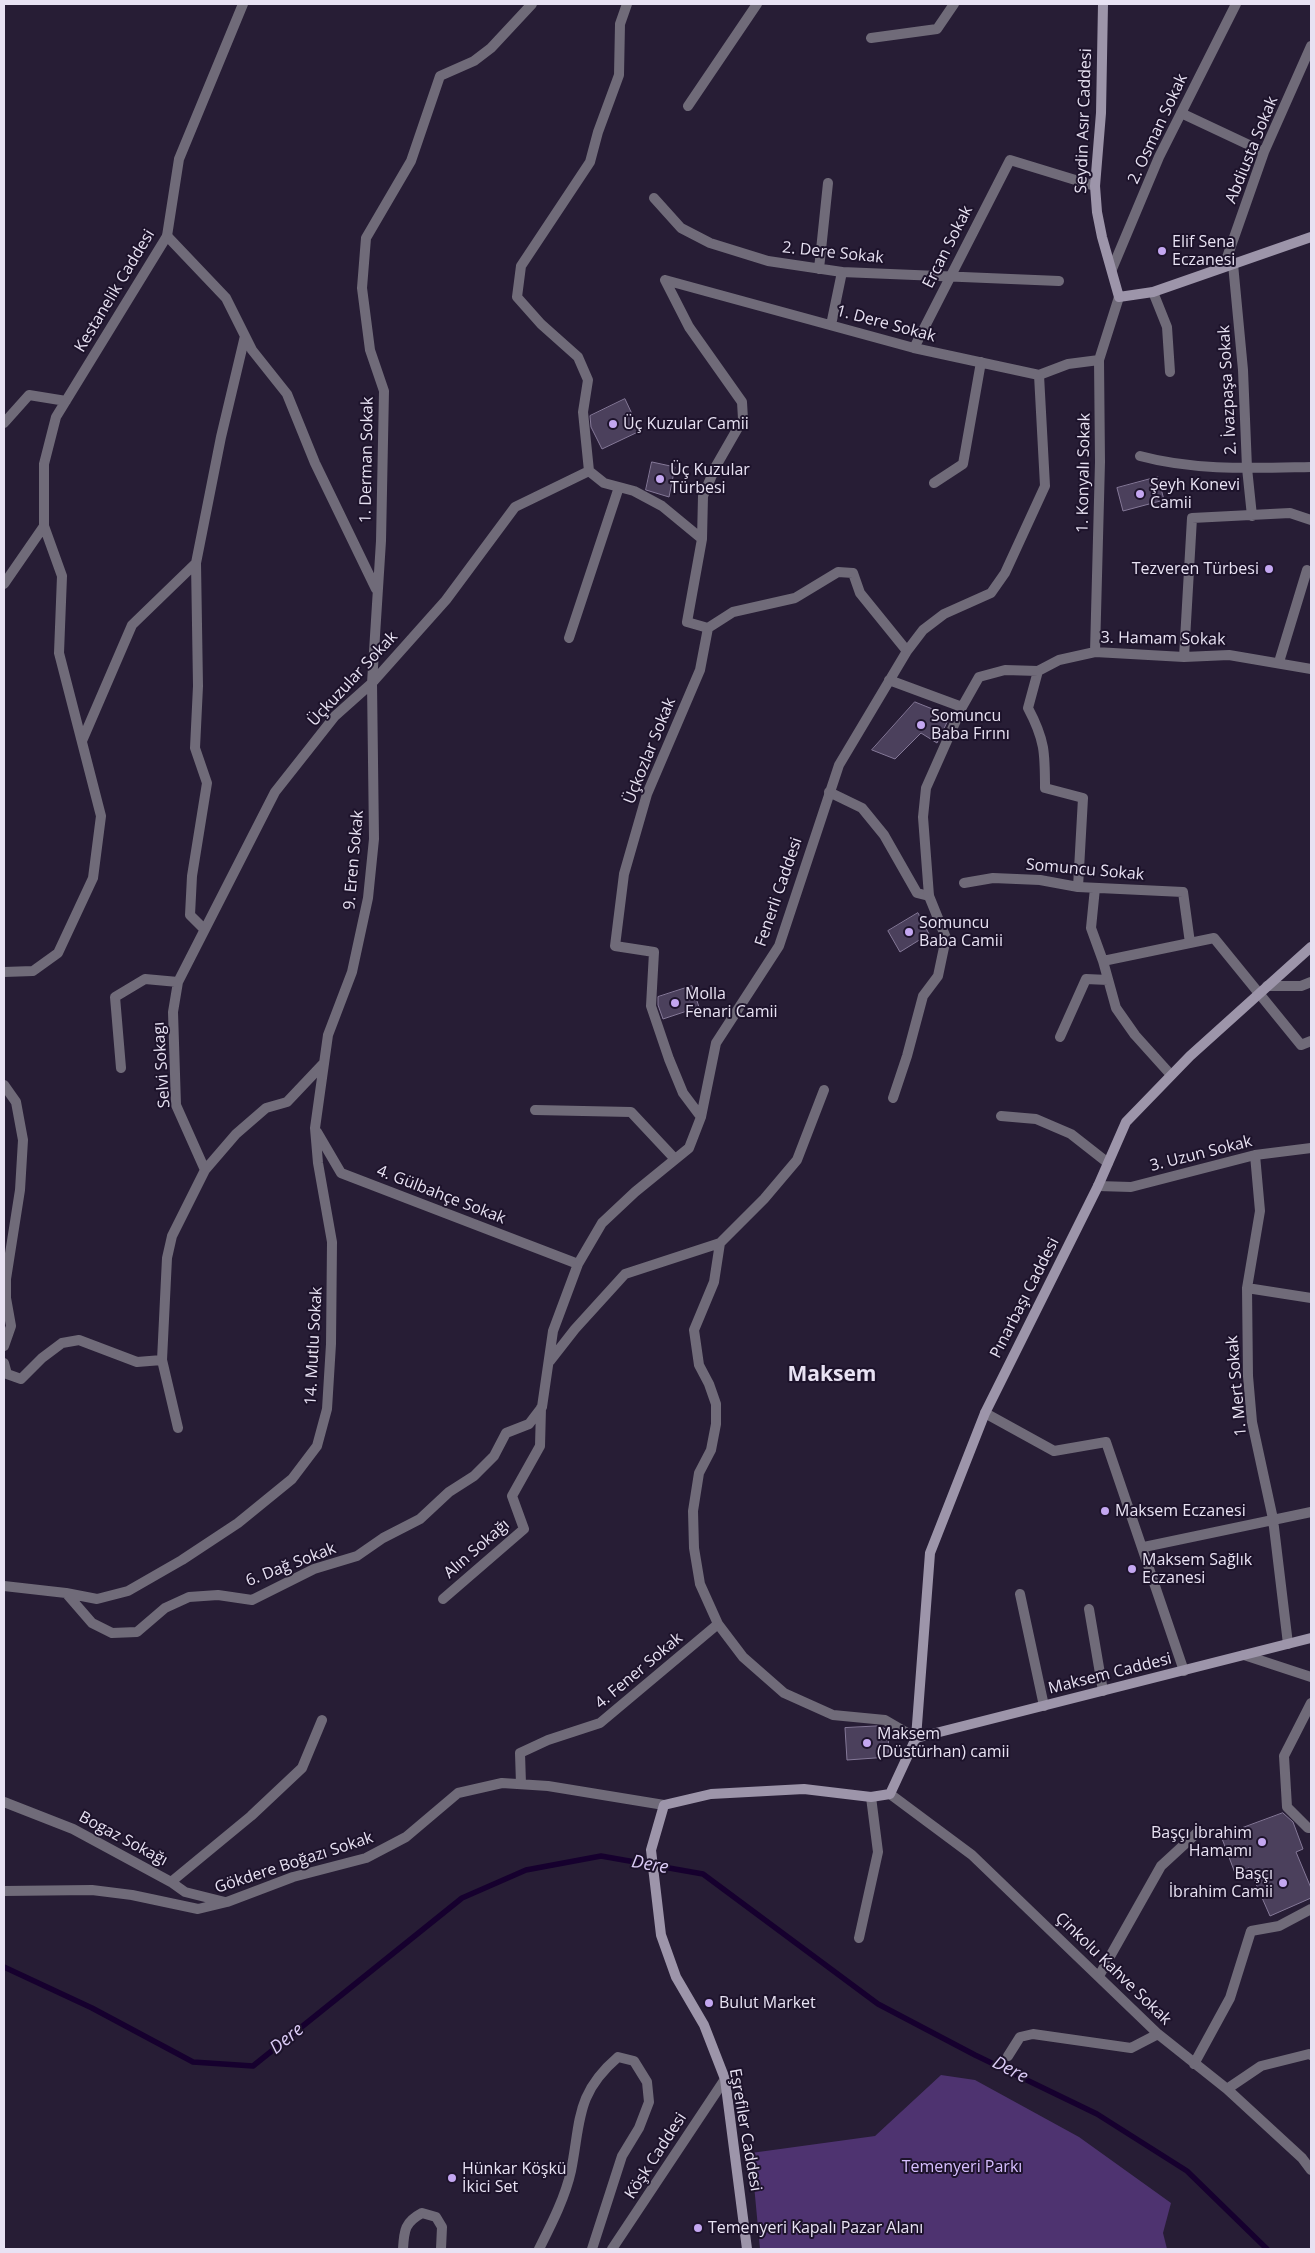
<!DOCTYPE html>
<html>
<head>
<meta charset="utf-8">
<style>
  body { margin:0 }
  #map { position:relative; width:1315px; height:2253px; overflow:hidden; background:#271d35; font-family:"Open Sans",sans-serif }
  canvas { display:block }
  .frame { position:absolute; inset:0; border:5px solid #e8e2f3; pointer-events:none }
</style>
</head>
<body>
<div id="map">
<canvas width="1315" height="2253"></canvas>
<div class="frame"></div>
</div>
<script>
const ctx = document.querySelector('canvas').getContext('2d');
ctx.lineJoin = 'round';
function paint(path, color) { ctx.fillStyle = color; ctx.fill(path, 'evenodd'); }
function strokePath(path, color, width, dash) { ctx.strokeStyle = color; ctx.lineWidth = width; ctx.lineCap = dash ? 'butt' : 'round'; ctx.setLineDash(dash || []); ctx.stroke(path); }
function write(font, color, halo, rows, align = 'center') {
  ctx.font = font + ' "Open Sans",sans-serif'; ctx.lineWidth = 4; ctx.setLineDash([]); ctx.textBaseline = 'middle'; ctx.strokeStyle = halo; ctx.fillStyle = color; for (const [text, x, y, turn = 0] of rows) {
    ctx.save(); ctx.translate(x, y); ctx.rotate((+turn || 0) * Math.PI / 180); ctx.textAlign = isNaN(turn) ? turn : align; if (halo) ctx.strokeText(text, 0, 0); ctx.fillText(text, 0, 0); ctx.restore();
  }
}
const green = new Path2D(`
  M941,2075L975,2080L1079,2137L1171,2203L1163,2233L1167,2249H760L751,2153L875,2136Z`);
const stream = new Path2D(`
  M4,1967L92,2008L193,2062L253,2066L462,1898L526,1870L601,1856L703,1874L878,2004L975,2055L1097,2114L1187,2171L1267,2249`);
const building = new Path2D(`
  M625,399L640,431L602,449L591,427L590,416Z
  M652,462L675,467L669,497L646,490Z
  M1158,477L1164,500L1123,511L1117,488Z
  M915,702L950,716L937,743L921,733L895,759L872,750Z
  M918,913L929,934L900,952L888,931Z
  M692,986L699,1007L663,1019L658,1005V997Z
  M879,1726L888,1730L889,1757L847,1760L845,1728Z
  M1283,1813L1293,1822L1303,1849L1296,1852L1311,1888V1898L1270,1916L1249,1868L1235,1873L1221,1836Z`);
const pedestrian = new Path2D(`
  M829,792L862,808L884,835L917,893L929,896`);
const minor = new Path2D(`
  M627,4L620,24L619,75L598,132L590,162L521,266L517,297L541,324L578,357L588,380L583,412L589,471L604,483L634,491L662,506L702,539L687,622L708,628
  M871,38L937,29L954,4
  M688,106L757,4
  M1181,113L1264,152
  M654,198L681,228L710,243L768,261L842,272L1059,281
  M1233,264L1243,370L1247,468L1252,516
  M1224,266L1264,152L1311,46
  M819,269L828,183
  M1112,269L1159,157L1236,4
  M665,280L914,348L1039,375L1068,364L1099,360
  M665,280L689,327L742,402L743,419L716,466L703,496L702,539
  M1153,292L1167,327L1170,372
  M831,325L842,272
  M914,348L1010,160L1095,186
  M4,423L29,395L66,401
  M1140,456C1195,471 1255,468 1311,467
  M934,483L963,464L981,362
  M196,563L198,686L195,748L207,783L192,876L190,915L204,929
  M4,584L44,526V464L56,417L167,236L226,298L252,350L287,394L315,463L376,589
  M569,638L619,487
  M907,651L923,630L944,614L991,593L1005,573L1045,486L1039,375
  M1095,652L1100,462L1099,360L1119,297
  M1184,657L1192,518L1290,513L1311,520
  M1279,662L1307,570
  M1038,671L1028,708C1045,740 1045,753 1045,788L1083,798L1078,887
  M889,680L962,707L979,677L1005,670L1038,671L1059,660L1095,652L1184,657L1229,655L1311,669
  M82,741L132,625L196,563L221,437L245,336
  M964,883L993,878L1040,880L1078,887L1183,892L1190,943
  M1095,888L1091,928L1103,961L1116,1008L1135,1035L1171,1075
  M1103,961L1214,938L1301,1045L1311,1041
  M4,972L33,971L58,953L93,878L101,816L59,653L62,576L44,526
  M1267,986H1301L1311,982
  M1060,1037L1086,979L1108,980
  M121,1068L115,997L145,979L178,982
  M4,1085L16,1102L23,1140L20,1190L6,1279V1298L11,1326L4,1346
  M893,1098L907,1056L923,996L938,976L946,938L929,896L923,817L926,788L962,707
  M535,1110L631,1112L675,1159
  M1001,1116L1036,1119L1071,1134L1108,1163
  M701,1117L683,1093L669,1059L651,1006L654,952L615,946L624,874L647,794L700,670L708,628
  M317,1132L341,1173L578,1264
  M1255,1155L1260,1211L1247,1288L1248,1376L1252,1422L1273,1519L1288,1644
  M205,1170L176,1105L173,1012L178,982L275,792L335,716L372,683L446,600L515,507L589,471
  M1098,1186L1131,1187L1255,1155L1311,1148
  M720,1243L714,1282L694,1330L699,1365L709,1384L716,1404V1424L711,1450L699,1473L693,1511L694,1548L700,1584L718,1624L743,1657L784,1693L833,1715L885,1720L916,1738
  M1247,1288L1311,1298
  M550,1361L575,1329L625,1274L720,1243L764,1199L797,1160L824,1090
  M4,1363L7,1374L21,1379L42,1358L62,1343L79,1340L137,1362L162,1360
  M985,1413L1054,1451L1106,1442L1184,1671
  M178,1428L162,1360L167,1258L172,1236L205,1170L236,1134L266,1108L287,1102L323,1064
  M1144,1547L1311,1512
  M4,1586L66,1593L97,1599L128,1591L182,1560L238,1523L292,1479L317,1446L327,1409L331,1344L332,1242L318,1163L315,1128L328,1035L352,972L368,898L374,839L372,683L381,541L384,391L370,350L362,288L366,238L411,161L440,76L474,61L491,48L532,4
  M66,1593L92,1623L112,1633L137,1632L165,1608L189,1597L218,1595L252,1600L314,1569L357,1556L383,1538L420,1519L449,1492L474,1476L494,1456L506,1433L529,1424L542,1407L553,1331L578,1264L602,1223L635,1192L689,1148L701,1117L716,1043L779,946L839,765L907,651L860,593L853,573L838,572L795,598L733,612L708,628
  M1020,1594L1044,1706
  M443,1599L524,1529L512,1496L540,1446L541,1408
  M1089,1609L1103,1691
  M1244,1655L1311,1677
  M1311,1703L1284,1756L1287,1807L1308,1828H1311
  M521,1784L520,1753L548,1740L600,1723L718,1624
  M890,1794L972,1855L1158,2034L1227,2089L1302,2158L1311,2170
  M4,1802L73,1829L171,1882L185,1892L225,1902
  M171,1882L251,1816L302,1768L322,1720
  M4,1891L92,1890L132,1895L198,1909L227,1902L293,1877L366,1858L406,1837L458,1793L502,1783L548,1786L664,1805
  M859,1938L878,1852L871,1797
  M1099,1976L1161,1866L1199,1831
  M1008,2056L1020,2037L1033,2034L1131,2048L1158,2034
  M1194,2064L1230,1998L1251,1931L1279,1926L1311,1909
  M1227,2089L1261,2066L1309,2054L1311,2055
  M403,2249C404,2230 405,2222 422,2213L436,2217L442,2227L441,2249
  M539,2249C551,2225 565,2198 571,2171C581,2121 575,2094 618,2057L634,2061L647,2082L649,2102L639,2128L622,2156L592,2249`);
const tertiary = new Path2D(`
  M167,236L179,159L243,4
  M612,2249L725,2079`);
const secondary = new Path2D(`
  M1103,4L1101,113L1095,186L1097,212L1102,237L1119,297L1153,292L1311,237
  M916,1738L1311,1638
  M747,2249L725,2079L704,2025L676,1977L661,1935L651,1850L664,1805L711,1794L804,1789L871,1797L890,1794L916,1738L930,1553L985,1413L1098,1186L1126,1122L1190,1056L1311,947`);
const markers = [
  [1162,251,5,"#c4a7f1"],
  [613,424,5,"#c4a7f1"],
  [660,479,5,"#c4a7f1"],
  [1140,494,5,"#c4a7f1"],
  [1269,569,5,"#c4a7f1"],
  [921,725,5,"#c4a7f1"],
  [909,932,5,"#c4a7f1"],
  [675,1003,5,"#c4a7f1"],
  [1105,1511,5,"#c4a7f1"],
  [1132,1569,5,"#c4a7f1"],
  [867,1743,5,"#c4a7f1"],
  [1262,1842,5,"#c4a7f1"],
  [1283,1883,5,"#c4a7f1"],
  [709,2003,5,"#c4a7f1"],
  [452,2178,5,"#c4a7f1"],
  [698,2228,5,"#c4a7f1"]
];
const streetNames = [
  ["Seydin Asır Caddesi",1084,121,-88],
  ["2. Osman Sokak",1158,129,-65],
  ["Abdiusta Sokak",1252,150,-68],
  ["Ercan Sokak",948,247,-63],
  ["2. Dere Sokak",833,253,6],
  ["Kestanelik Caddesi",115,291,-59],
  ["1. Dere Sokak",886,324,15],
  ["2. İvazpaşa Sokak",1228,390,-93],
  ["1. Derman Sokak",367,460,-89],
  ["1. Konyalı Sokak",1084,473,-89],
  ["3. Hamam Sokak",1163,639,1],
  ["Üçkuzular Sokak",353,679,-47],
  ["Üçkozlar Sokak",650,751,-68],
  ["9. Eren Sokak",354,860,-85],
  ["Somuncu Sokak",1085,870,5],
  ["Fenerli Caddesi",779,892,-71],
  ["Selvi Sokagı",162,1065,-94],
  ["3. Uzun Sokak",1201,1154,-14],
  ["4. Gülbahçe Sokak",441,1195,21],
  ["Pınarbaşı Caddesi",1025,1298,-63],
  ["14. Mutlu Sokak",314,1346,-87],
  ["1. Mert Sokak",1237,1386,-95],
  ["Alın Sokağı",477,1549,-41],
  ["6. Dağ Sokak",291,1565,-21],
  ["4. Fener Sokak",639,1671,-40],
  ["Maksem Caddesi",1110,1674,-14],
  ["Bogaz Sokağı",123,1839,28],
  ["Gökdere Boğazı Sokak",294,1863,-18],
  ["Çinkolu Kahve Sokak",1113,1969,44],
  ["Eşrefiler Caddesi",745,2130,80],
  ["Köşk Caddesi",656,2156,-57]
];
const poiNames = [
  ["Elif Sena",1172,242],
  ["Eczanesi",1172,260],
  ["Üç Kuzular Camii",623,424],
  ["Üç Kuzular",670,470],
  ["Türbesi",670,488],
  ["Şeyh Konevi",1150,485],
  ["Camii",1150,503],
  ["Tezveren Türbesi",1259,569,"right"],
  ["Somuncu",931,716],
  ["Baba Fırını",931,734],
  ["Somuncu",919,923],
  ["Baba Camii",919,941],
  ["Molla",685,994],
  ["Fenari Camii",685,1012],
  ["Maksem Eczanesi",1115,1511],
  ["Maksem Sağlık",1142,1560],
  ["Eczanesi",1142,1578],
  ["Maksem",877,1734],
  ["(Düstürhan) camii",877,1752],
  ["Başçı İbrahim",1252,1833,"right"],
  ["Hamamı",1252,1851,"right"],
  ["Başçı",1273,1874,"right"],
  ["İbrahim Camii",1273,1892,"right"],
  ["Bulut Market",719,2003],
  ["Hünkar Köşkü",462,2169],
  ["İkici Set",462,2187],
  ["Temenyeri Kapalı Pazar Alanı",708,2228]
];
const parkNames = [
  ["Temenyeri Parkı",962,2167]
];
const waterNames = [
  ["Dere",650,1865,10],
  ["Dere",287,2039,-39],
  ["Dere",1010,2070,27]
];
const districtNames = [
  ["Maksem",832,1375]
];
paint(green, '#4e3370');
strokePath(stream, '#16002e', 5.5);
paint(building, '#4b405c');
strokePath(building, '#857998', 1);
strokePath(pedestrian, '#706b79', 10);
strokePath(minor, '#706b79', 10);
strokePath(tertiary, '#706b79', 10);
strokePath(secondary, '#9d95aa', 10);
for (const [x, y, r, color] of markers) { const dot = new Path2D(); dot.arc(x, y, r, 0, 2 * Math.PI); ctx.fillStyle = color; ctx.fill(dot); strokePath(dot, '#1d132b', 2); }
write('16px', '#e8e2f3', '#1d132b', streetNames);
write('16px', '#e8e2f3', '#1d132b', poiNames, 'left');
write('16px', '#d7bfff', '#1d132b', parkNames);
write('italic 18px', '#dcccf7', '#1d132b', waterNames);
write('bold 21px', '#e8e2f3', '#1d132b', districtNames);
</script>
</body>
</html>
